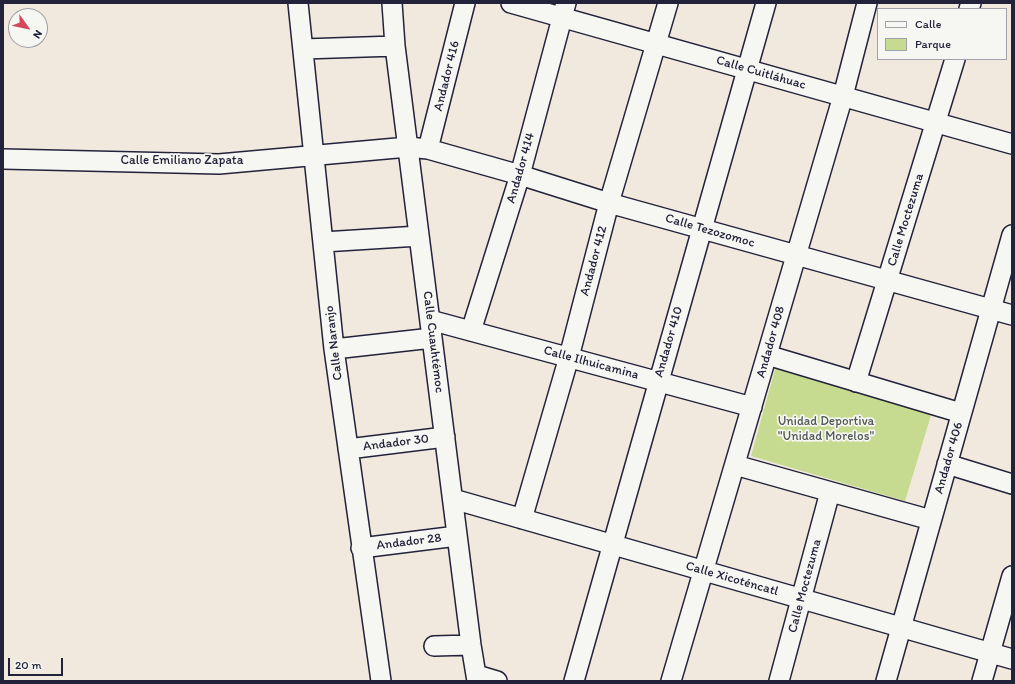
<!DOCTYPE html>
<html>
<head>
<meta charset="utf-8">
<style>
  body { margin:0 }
  #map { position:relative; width:1015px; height:684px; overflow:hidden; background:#f1e9de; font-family:Itim,sans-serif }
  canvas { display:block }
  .frame { position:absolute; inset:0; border:4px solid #22223b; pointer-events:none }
  .legend { position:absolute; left:877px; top:8px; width:130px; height:52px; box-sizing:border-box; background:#f6f6f2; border:1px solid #a1a1a9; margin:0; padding:5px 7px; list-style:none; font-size:12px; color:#22223b }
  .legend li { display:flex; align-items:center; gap:8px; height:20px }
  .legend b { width:20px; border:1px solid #a1a1a9 }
  .north { position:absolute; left:8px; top:8px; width:40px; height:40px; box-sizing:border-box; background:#f6f6f2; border:1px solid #a1a1a9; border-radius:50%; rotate:123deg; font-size:11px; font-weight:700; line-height:16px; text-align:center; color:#22223b }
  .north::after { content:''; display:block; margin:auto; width:14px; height:18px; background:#d1495b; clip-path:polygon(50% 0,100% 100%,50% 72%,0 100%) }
  .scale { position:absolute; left:8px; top:658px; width:55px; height:18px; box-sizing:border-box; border:2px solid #22223b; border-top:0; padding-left:5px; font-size:12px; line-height:14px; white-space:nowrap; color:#22223b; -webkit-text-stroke:3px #f6f6f2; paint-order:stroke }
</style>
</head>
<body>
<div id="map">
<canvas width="1015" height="684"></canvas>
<div class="frame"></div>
<ul class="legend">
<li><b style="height:5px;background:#f6f6f2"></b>Calle</li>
<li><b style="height:11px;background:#c6da90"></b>Parque</li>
</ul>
<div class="north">N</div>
<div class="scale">20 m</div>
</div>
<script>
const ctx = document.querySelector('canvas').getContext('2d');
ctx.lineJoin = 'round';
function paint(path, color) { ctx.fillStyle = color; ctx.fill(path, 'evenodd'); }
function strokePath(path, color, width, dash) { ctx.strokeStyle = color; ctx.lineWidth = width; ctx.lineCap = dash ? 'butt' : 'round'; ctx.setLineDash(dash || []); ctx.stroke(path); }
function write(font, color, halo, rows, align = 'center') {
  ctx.font = font + ' Itim,sans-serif'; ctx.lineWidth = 3.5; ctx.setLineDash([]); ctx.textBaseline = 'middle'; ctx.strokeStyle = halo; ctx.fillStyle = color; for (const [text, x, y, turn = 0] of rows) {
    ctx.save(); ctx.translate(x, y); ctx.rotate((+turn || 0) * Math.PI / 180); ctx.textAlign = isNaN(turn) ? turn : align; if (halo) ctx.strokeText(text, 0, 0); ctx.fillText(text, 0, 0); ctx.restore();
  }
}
const green = new Path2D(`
  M776,366L932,412L905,501L751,456Z`);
const minor = new Path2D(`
  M298,3L334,349L381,681
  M392,3L395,46L471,645L477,681
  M511,3L1012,144
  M969,9L971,3
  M303,49L395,46
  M428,149L465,3
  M3,159L219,164L408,147L428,149L520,175L609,203L1012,315
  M323,242L419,236
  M430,320L752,407
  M471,331L520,175L566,3
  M334,349L432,338
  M767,355L961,413
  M856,382L955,59
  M348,449L445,437
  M947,464L1012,484
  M735,465L931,520
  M453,499L1012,659
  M522,519L569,357L609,203L668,3
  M361,548L457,536
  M434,646L471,645
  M477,675L497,681
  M574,681L766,3
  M671,681L843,96L867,3
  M779,681L830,492
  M886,681L1012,235
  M982,681L1012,576`);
const streetNames = [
  ["Calle Cuitláhuac",761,73,16],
  ["Andador 416",447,76,-76],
  ["Calle Emiliano Zapata",182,161],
  ["Andador 414",521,168,-74],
  ["Calle Moctezuma",906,220,-73],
  ["Calle Tezozomoc",710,231,16],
  ["Andador 412",594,261,-75],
  ["Calle Cuauhtémoc",433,342,83],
  ["Andador 410",669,342,-74],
  ["Andador 408",771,342,-74],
  ["Calle Naranjo",334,343,-97],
  ["Calle Ilhuicamina",591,363,15],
  ["Andador 30",396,443,-7],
  ["Andador 406",949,458,-74],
  ["Andador 28",409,542,-7],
  ["Calle Xicoténcatl",732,579,16],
  ["Calle Moctezuma",805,586,-75]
];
const parkNames = [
  ["Unidad Deportiva",826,422],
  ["\"Unidad Morelos\"",826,437]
];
paint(green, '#c6da90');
strokePath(minor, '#22223b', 22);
strokePath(minor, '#f6f6f2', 19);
write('13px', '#22223b', '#f6f6f2', streetNames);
write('13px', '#535954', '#f6f6f2', parkNames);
</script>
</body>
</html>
